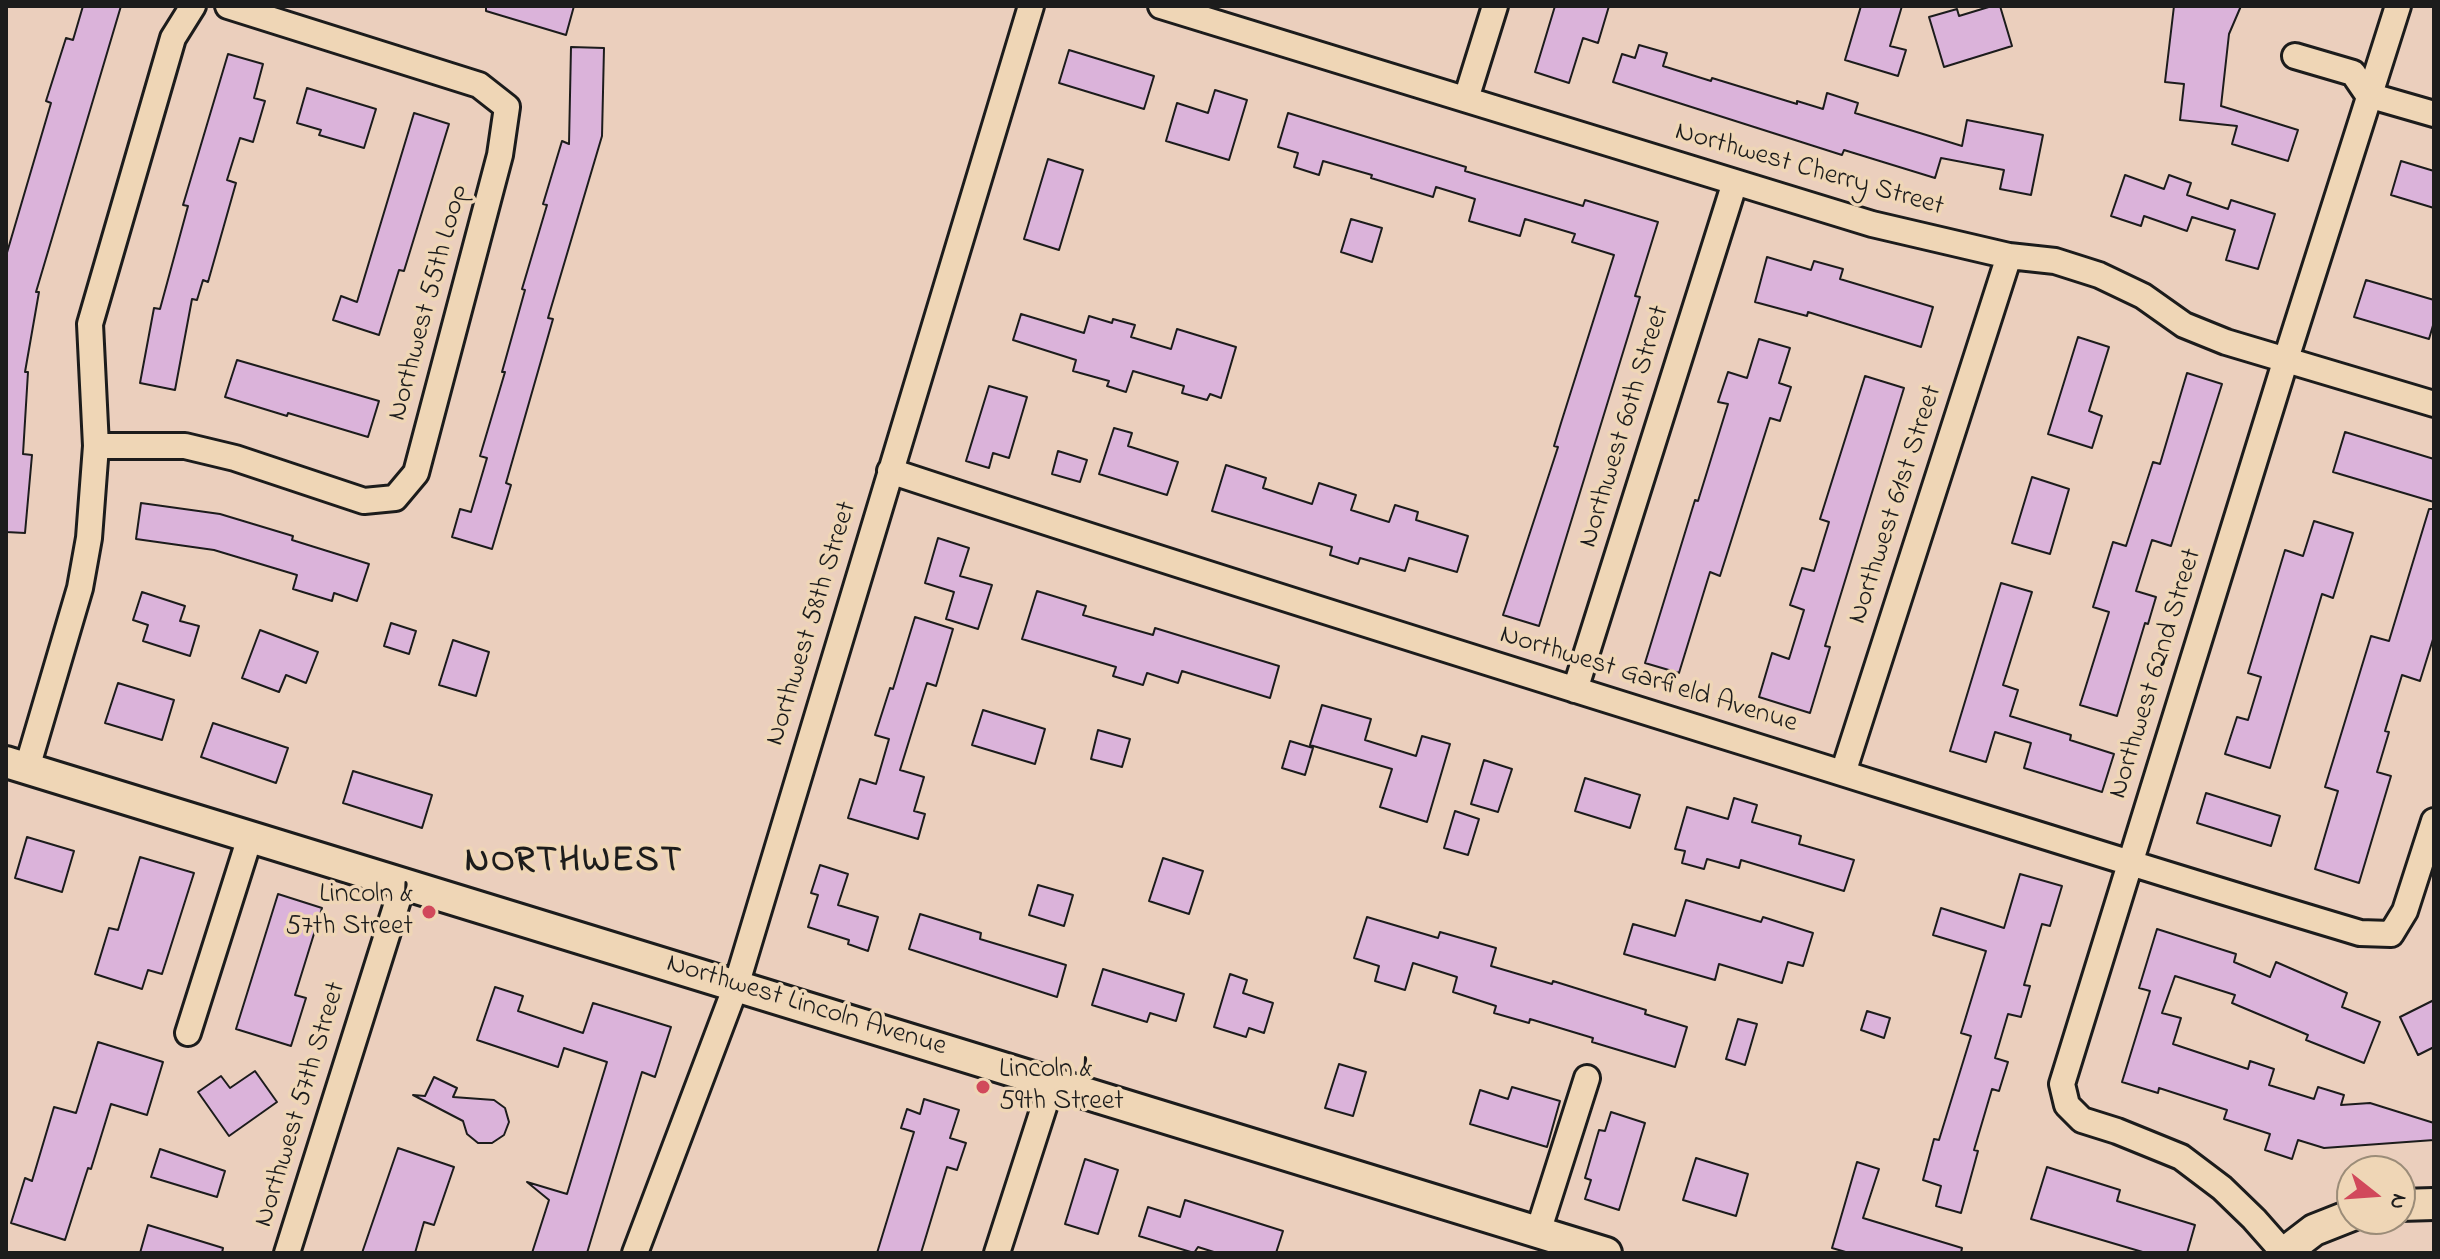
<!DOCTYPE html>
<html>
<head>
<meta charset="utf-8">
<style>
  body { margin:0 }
  #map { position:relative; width:2440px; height:1259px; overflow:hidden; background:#ebcfbd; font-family:"Indie Flower",sans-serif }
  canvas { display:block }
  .frame { position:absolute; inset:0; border:8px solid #1c1c1c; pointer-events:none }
  .north { position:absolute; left:2336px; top:1155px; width:80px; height:80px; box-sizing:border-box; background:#efd6b6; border:2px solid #9b8c78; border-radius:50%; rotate:107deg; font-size:22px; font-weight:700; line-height:32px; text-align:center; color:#1c1c1c }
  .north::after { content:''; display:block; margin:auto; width:28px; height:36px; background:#d1495b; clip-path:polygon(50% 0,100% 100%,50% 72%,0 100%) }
</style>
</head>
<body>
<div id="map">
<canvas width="2440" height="1259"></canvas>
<div class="frame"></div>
<div class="north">N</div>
</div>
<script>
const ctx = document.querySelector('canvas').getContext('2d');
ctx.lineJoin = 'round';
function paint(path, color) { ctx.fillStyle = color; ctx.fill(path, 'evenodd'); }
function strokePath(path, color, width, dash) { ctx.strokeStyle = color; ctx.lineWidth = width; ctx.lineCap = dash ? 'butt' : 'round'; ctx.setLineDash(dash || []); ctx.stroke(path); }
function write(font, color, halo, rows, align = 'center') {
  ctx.font = font + ' "Indie Flower",sans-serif'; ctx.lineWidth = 7; ctx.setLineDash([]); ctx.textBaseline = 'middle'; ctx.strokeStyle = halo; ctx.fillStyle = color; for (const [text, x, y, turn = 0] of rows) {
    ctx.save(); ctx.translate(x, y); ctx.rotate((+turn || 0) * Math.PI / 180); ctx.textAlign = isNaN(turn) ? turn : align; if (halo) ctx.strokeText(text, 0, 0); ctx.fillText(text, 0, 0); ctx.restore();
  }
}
const building = new Path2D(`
  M83,6H121L36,292H39L25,372H28L23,454L32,455L25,533L6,532V256L51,103L46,101L66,38L73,40Z
  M486,6H574L566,35L486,11Z
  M1555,6H1609L1598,43L1583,38L1569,83L1535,72Z
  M1861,6H1902L1890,46L1906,50L1898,76L1845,60Z
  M1992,6H2000L2012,46L1944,67L1929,17L1957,9L1959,16Z
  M2174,6H2241L2229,34L2221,106L2298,130L2288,161L2232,144L2237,126L2180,120L2184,84L2165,82Z
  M1639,45L1667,53L1663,66L1711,81L1712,78L1797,104V101L1823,109L1827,93L1858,103L1855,113L1962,146L1967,120L2043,135L2031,195L2000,189L2004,170L1941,158L1935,178L1844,150L1842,155L1613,82L1622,54L1635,58Z
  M571,47L604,48L602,136L548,318L553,319L506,483L511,485L492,549L452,537L460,509L471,512L487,458L480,456L505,372H502L525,290L522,289L547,205L543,204L562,141L569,144Z
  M1069,50L1154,76L1144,109L1059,83Z
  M228,54L263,64L254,98L265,101L253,142L240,138L227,180L236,183L208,282L203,280L197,300L192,299L175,390L140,383L154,308L160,309L188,206L183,205Z
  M307,88L376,109L364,148L319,135L321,130L297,123Z
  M1215,90L1247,100L1229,160L1166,141L1177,103L1208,113Z
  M414,113L449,124L404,271L399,270L379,335L333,320L341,296L357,302Z
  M1288,113L1466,167L1465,171L1583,206L1585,200L1658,222L1635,296L1640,297L1539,626L1503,615L1558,447L1554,446L1561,423L1614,255L1572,242L1575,234L1525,219L1520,236L1469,221L1475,199L1436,187L1433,197L1371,178L1372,175L1323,161L1319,175L1294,167L1298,153L1278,147Z
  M1048,159L1083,170L1059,250L1024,239Z
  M2401,161L2434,171V208L2391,195Z
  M2125,175L2164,189L2169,175L2191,183L2187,195L2228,209L2231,200L2275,214L2258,269L2226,260L2235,230L2192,217L2187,231L2144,216L2141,226L2111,216Z
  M1351,219L1382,228L1372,262L1341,252Z
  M1767,257L1811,270L1814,261L1843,269L1840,279L1933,307L1921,347L1808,312L1807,316L1755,302Z
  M2366,280L2434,300V322L2429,339L2354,317Z
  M1021,314L1084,333L1089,316L1112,323L1113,319L1135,325L1131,337L1171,349L1177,329L1236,347L1221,398L1210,394L1207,400L1182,393L1184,386L1133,371L1126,392L1107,386L1109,381L1073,371L1076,360L1013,340Z
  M2078,337L2109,347L2089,411L2102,416L2092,448L2048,434Z
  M1759,339L1790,348L1779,383L1791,387L1780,421L1770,418L1720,576L1710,572L1679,673L1645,663L1695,500L1698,501L1728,404L1718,402L1728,372L1747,378Z
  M237,360L379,401L368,437L288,413L287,416L225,397Z
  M2187,373L2222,384L2171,546L2152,540L2136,591L2156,597L2148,624L2145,623L2117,716L2080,705L2109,612L2093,607L2113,542L2126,546L2153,462L2160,464Z
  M1865,376L1904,388L1825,646L1830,647L1810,713L1759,697L1772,653L1789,659L1804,610L1790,605L1802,568L1814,571L1829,522L1820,519Z
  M989,386L1027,397L1009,458L993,453L989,468L966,461Z
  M1114,428L1132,433L1128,446L1178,462L1167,495L1099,474Z
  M2345,432L2434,459V502L2333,472Z
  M1058,451L1087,460L1080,482L1052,474Z
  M1226,465L1266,478L1263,488L1312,504L1319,483L1356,495L1351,510L1389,522L1395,505L1418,512L1416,520L1468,536L1457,572L1409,558L1405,571L1360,558L1358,564L1330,555L1332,547L1212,511Z
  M2032,477L2069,489L2050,554L2012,543Z
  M141,503L220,514L293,536L292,540L369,564L357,601L334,593L332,601L293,589L297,575L214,550L136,539Z
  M2429,509H2434V636L2420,681L2402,675L2385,731L2389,732L2377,772L2391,776L2359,883L2315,869L2338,791L2325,787L2371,636L2389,641Z
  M2314,521L2353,533L2333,598L2322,594L2270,768L2225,754L2237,717L2248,720L2261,677L2248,673L2285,550L2303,556Z
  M938,538L969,548L960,576L992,585L978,629L946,619L954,592L925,583Z
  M2001,583L2032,592L2003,685L2018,690L2010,716L2071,735L2070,740L2114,754L2102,792L2024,768L2031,743L1995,732L1986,762L1950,751Z
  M1037,591L1086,606L1083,615L1153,635L1155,628L1279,666L1270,698L1182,671L1178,683L1147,673L1143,685L1113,676L1116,667L1022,639Z
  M142,592L185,606L180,621L199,626L190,656L143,641L148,625L133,620Z
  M915,617L953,629L936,686L927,683L900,770L924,777L914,811L925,814L918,839L848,818L860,779L876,784L889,739L875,735L890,688L893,689Z
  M391,623L416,631L409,654L384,646Z
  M260,630L318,652L306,683L286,675L279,692L242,678Z
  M453,640L489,652L476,696L439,685Z
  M118,683L174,700L162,740L105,723Z
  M1322,705L1371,719L1365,740L1416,756L1422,736L1450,744L1427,822L1380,807L1392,769L1310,745Z
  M983,710L1045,729L1035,764L972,745Z
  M213,723L288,748L276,783L201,757Z
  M1098,730L1130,739L1122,767L1091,759Z
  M1290,741L1313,748L1305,775L1282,768Z
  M1484,760L1512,769L1498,812L1471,804Z
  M353,771L432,795L422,828L343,803Z
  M1585,778L1640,795L1630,828L1575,811Z
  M2206,793L2280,816L2271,846L2197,823Z
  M1734,798L1757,805L1752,822L1801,836L1799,844L1854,860L1844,891L1741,860L1739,868L1707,859L1704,869L1682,863L1685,851L1675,849L1687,807L1728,819Z
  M1455,811L1479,819L1468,855L1444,848Z
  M27,837L74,851L62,892L15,878Z
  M140,857L194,873L162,974L148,970L142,989L95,974L109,928L118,930Z
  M1163,858L1203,871L1189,914L1149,901Z
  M820,865L848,874L838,905L878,917L868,951L848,944L849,940L808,927L818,895L811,893Z
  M2020,874L2062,886L2050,926L2042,924L2024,985L2030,986L2021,1017L2008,1014L1995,1058L2008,1062L1999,1091L1992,1089L1974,1150L1978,1151L1961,1213L1936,1206L1941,1186L1923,1180L1934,1139L1939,1140L1971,1036L1961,1033L1986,951L1933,935L1941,908L2004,928Z
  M1038,885L1073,895L1064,926L1029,915Z
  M278,894L322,908L295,995L306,998L291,1046L236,1029Z
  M1686,900L1761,922L1763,917L1813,933L1803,966L1788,962L1782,983L1719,964L1715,980L1624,954L1633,924L1675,936Z
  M920,914L981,933L980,939L1066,965L1057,997L909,949Z
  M1367,917L1438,938L1440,932L1496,948L1491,966L1552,984L1553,981L1646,1010L1645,1014L1687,1027L1675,1067L1592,1042L1593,1038L1530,1019L1529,1023L1494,1013L1496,1006L1453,992L1457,977L1413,963L1405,990L1375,981L1379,966L1354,958Z
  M2157,929L2236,954L2234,962L2270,977L2276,962L2347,993L2342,1007L2380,1022L2364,1063L2306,1040L2308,1035L2232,1003L2235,995L2175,976L2162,1013L2181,1018L2173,1044L2248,1069L2250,1061L2274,1069L2269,1085L2314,1099L2318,1087L2344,1095L2341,1105L2370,1103L2434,1123V1140L2324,1148L2298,1140L2292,1159L2265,1150L2270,1134L2224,1119L2227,1110L2159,1088L2158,1093L2122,1082L2150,991L2139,988Z
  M1103,969L1184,994L1176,1021L1150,1013L1147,1022L1092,1005Z
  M1230,974L1247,980L1243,993L1273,1003L1264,1033L1249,1028L1246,1037L1214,1027Z
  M495,987L523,996L518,1011L583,1033L593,1003L671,1027L655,1077L642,1072L587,1253H532L549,1200L527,1182L567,1194L607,1062L564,1048L558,1067L477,1040Z
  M2434,1000V1047L2418,1055L2400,1017Z
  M1867,1011L1890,1018L1884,1038L1861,1030Z
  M1738,1019L1757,1024L1745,1065L1726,1059Z
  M98,1042L163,1062L147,1115L111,1104L91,1169L88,1168L65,1240L11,1223L25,1178L32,1181L54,1107L76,1113Z
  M1339,1064L1366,1072L1353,1116L1325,1108Z
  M255,1071L277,1102L229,1136L198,1092L221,1076L230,1088Z
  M434,1077L457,1088L453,1097L494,1100L505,1108L509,1122L504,1135L492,1143H478L467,1134L463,1121L413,1095L425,1096Z
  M1512,1087L1560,1101L1547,1147L1470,1124L1480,1090L1508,1099Z
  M924,1099L959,1110L950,1138L966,1143L957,1170L947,1167L921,1253H877L914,1132L901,1128L907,1109L920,1114Z
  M1611,1112L1645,1123L1619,1210L1585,1199L1591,1180L1585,1178L1599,1130L1605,1131Z
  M398,1148L454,1167L434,1225L424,1222L415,1253H362Z
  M160,1149L225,1171L217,1197L151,1177Z
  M1696,1158L1748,1174L1736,1216L1683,1200Z
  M1085,1159L1118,1170L1098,1234L1065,1224Z
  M1857,1162L1879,1169L1863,1218L1962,1248L1961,1253H1849L1832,1248Z
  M2047,1167L2120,1190L2117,1201L2195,1225L2187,1253H2146L2031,1219Z
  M1185,1200L1283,1231L1276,1253H1217L1198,1247L1194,1253L1139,1236L1148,1207L1180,1217Z
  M148,1225L223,1248L222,1253H140Z`);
const minor = new Path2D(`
  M193,6L173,38L90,324L96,446H185L235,458L364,501L395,498L416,473L500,155L507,107L479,85L228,6
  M1161,6L1872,224L2009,256L2055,261L2099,275L2143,296L2184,325L2226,342L2434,404
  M2295,56L2353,73L2368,95L2434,114
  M1466,99L1495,6
  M890,471C1175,565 1460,654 1746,743C1951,807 2155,872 2360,933L2391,934L2405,911L2434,821
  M1575,690L1735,182
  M27,768L80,588L89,538L96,446
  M1843,773L2009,256
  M188,1033L250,837
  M1538,1232L1587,1078
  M287,1253L403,884
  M635,1253L736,986L1031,6
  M997,1253L1052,1082
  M2284,1253L2254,1219L2222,1188L2181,1157L2117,1131L2082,1120L2067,1105L2062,1084L2286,359L2398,6`);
const tertiary = new Path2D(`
  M6,762L1606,1253
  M2400,1205L2434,1204
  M2284,1253L2314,1230L2352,1215`);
const markers = [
  [429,912,8,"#d1495b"],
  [983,1087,8,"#d1495b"]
];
const streetNames = [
  ["Northwest Cherry Street",1809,171,16],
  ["Northwest 55th Loop",430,303,-75],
  ["Northwest 60th Street",1626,427,-73],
  ["Northwest 61st Street",1897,505,-72],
  ["Northwest 58th Street",813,624,-73],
  ["Northwest 62nd Street",2157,674,-73],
  ["Northwest Garfield Avenue",1648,681,17],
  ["Northwest Lincoln Avenue",806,1007,17],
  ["Northwest 57th Street",302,1105,-73]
];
const poiNames = [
  ["Lincoln &",413,896],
  ["57th Street",413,928],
  ["Lincoln &",999,1071,"left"],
  ["59th Street",999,1103,"left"]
];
const districtNames = [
  ["NORTHWEST",574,864]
];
paint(building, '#dbb3da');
strokePath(building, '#1c1c1c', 2);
strokePath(minor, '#1c1c1c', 30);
strokePath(tertiary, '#1c1c1c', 36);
strokePath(minor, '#efd6b6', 24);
strokePath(tertiary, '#efd6b6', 30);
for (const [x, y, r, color] of markers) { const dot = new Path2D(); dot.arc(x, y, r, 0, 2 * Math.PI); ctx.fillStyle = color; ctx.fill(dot); strokePath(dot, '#efd6b6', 3); }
write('28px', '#1c1c1c', '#efd6b6', streetNames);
write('28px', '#1c1c1c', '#efd6b6', poiNames, 'right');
ctx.letterSpacing = '2px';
write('bold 36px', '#1c1c1c', '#efd6b6', districtNames);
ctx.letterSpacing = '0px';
</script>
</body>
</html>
